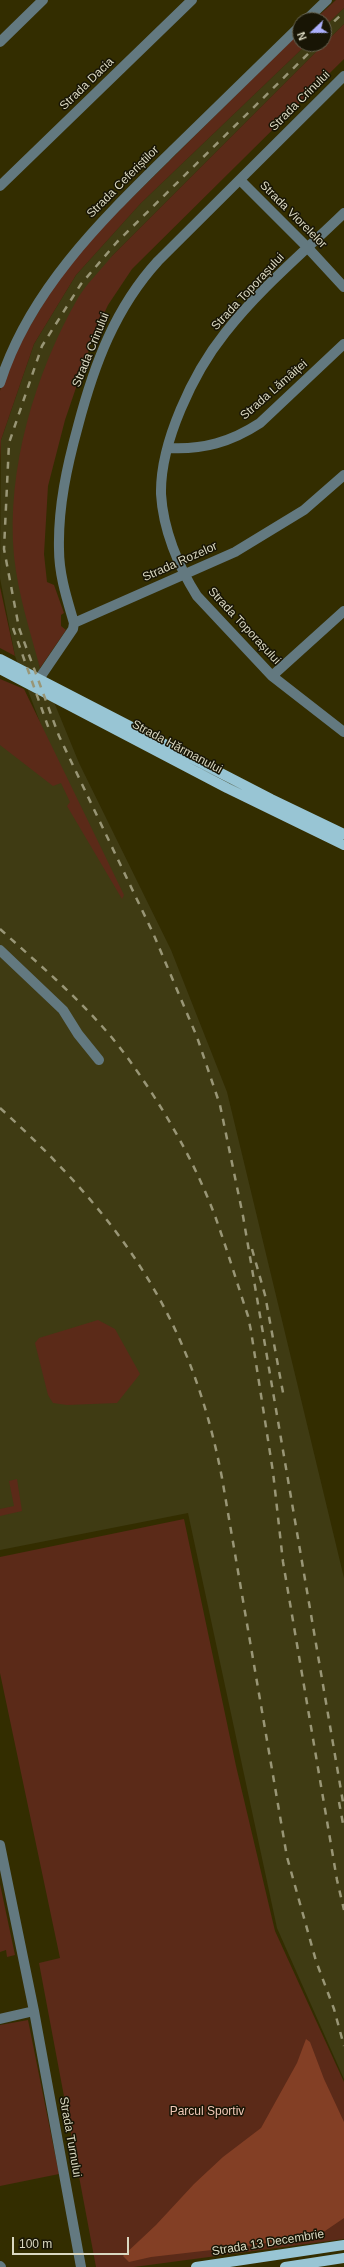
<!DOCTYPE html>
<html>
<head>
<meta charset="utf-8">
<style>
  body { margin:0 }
  #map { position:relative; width:344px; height:2267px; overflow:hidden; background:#332d00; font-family:Helvetica,sans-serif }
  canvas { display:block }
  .north { position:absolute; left:292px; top:12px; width:40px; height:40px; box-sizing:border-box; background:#181505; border:1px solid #666350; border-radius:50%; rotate:248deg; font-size:11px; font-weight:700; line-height:16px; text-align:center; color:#dad8c1 }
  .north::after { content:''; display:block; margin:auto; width:14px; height:18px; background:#abaffb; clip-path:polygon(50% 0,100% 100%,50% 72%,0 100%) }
  .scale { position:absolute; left:12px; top:2237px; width:117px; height:18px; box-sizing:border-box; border:2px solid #dad8c1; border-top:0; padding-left:5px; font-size:12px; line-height:14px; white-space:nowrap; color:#dad8c1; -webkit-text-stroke:3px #181505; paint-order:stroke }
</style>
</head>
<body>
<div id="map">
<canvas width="344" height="2267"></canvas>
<div class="north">N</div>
<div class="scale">100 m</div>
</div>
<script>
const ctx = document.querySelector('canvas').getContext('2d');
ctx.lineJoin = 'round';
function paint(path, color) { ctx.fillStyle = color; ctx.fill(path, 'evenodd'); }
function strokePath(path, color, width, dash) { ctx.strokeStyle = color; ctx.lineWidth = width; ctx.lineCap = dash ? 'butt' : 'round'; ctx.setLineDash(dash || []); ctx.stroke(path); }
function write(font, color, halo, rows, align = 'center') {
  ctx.font = font + ' Helvetica,sans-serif'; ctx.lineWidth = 3; ctx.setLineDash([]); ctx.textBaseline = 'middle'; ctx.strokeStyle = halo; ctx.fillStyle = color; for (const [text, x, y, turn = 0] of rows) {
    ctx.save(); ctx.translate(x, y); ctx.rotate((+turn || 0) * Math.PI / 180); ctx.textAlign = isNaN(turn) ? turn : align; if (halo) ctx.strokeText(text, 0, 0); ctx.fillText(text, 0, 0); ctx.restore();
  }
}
const built = new Path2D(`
  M344,8V24L324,44V27Z
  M307,44H324L112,256L18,554L40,668L79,763L171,950L227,1092L344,1578V2079L277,1928L188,1513L0,1550V734L61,778L15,656L0,578L1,440L34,344L76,275L141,203Z`);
const green = new Path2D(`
  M336,0H344V8L324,27V20H314Z
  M344,24V59L132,269L108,305L94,335L65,420L48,486L44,554L47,582L54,585L64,613L61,615V626L66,630L40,668C30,631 18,594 14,556C6,470 35,373 78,298C87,283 101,270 112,256Z
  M300,32V44H307L141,203L76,275L34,344L1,440L0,464V391L8,363L70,259Z
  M0,587L15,656L0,648Z
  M0,679L24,689L124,895L122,899L67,806L70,802L61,783L53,786L0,745Z
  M98,1320L115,1329L140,1374L117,1403L67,1405L53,1403L48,1395L35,1343L39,1338Z
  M17,1479L22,1511L0,1516V1509L14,1506L9,1481Z
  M184,1519L236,1766L275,1931L344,2082V2239L134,2267H96L39,1963L60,1958L0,1673V1557Z
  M0,1884L15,1955L7,1957L6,1950L0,1952Z
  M28,2020L59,2174L0,2186V2025Z`);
const forest = new Path2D(`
  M306,2039L310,2042L324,2079L344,2122V2218L325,2231L255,2245L151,2257L129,2262L123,2256L156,2225L194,2184L223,2157L261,2128L297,2063Z`);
const minor = new Path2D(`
  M306,20L327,0
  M0,42L43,0
  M240,180L308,248L344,287
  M0,186L192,0
  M344,213C304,252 259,289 225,333C193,373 160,443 161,494C163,529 178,566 197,596L272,676L344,732
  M0,383C30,288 105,217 174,149C216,108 258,67 300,26
  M168,448C203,450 231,442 260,423L344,344
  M74,623L235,552L304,510L344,475
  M272,676L344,611
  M39,679L73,629L74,623C67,599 59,575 59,549C58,507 67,466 78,426C94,365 115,308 158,261L344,76
  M0,950L63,1010L78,1034L99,1060
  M0,1845L34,2011L81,2267
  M0,2019L34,2011
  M0,2266L1,2267`);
const major = new Path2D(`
  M0,659L271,799L344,834
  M0,669L227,788L344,845
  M196,2267L344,2245
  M285,2267L344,2258`);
const rail = new Path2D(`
  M324,31L344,12
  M318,44L117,242L81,284L42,346L9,443L4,549L19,628L59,736L153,933L197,1037L220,1105L243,1216L344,1808
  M13,628L50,732
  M0,929C44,969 92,1009 127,1057C162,1105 194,1160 215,1216C227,1249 237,1283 248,1316L251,1331L273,1472L283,1562L337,1880L344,1910
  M0,1108C120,1217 191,1316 222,1478L287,1857L316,1961L334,2009L344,2046
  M252,1249L265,1295L284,1398
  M339,1802L344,1829`);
const streetNames = [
  ["Strada Dacia",87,84,-44],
  ["Strada Crinului",300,101,-45],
  ["Strada Ceferiștilor",123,182,-45],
  ["Strada Viorelelor",293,215,45],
  ["Strada Toporașului",248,292,-47],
  ["Strada Crinului",91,350,-68],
  ["Strada Lămâiței",274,390,-41],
  ["Strada Rozelor",180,562,-24],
  ["Strada Toporașului",244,626,47],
  ["Strada Hărmanului",177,747,28],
  ["Strada Turnului",70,2137,80],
  ["Strada 13 Decembrie",268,2243,-9]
];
const parkNames = [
  ["Parcul Sportiv",207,2112]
];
paint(built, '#3f3b13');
paint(green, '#5b2a18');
paint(forest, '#833f25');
strokePath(minor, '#637980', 10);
strokePath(major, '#98c5d4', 10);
strokePath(rail, '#999676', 2.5, [7, 7]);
write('12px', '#dad8c1', '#181505', streetNames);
write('12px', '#f1c8b8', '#181505', parkNames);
</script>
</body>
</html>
